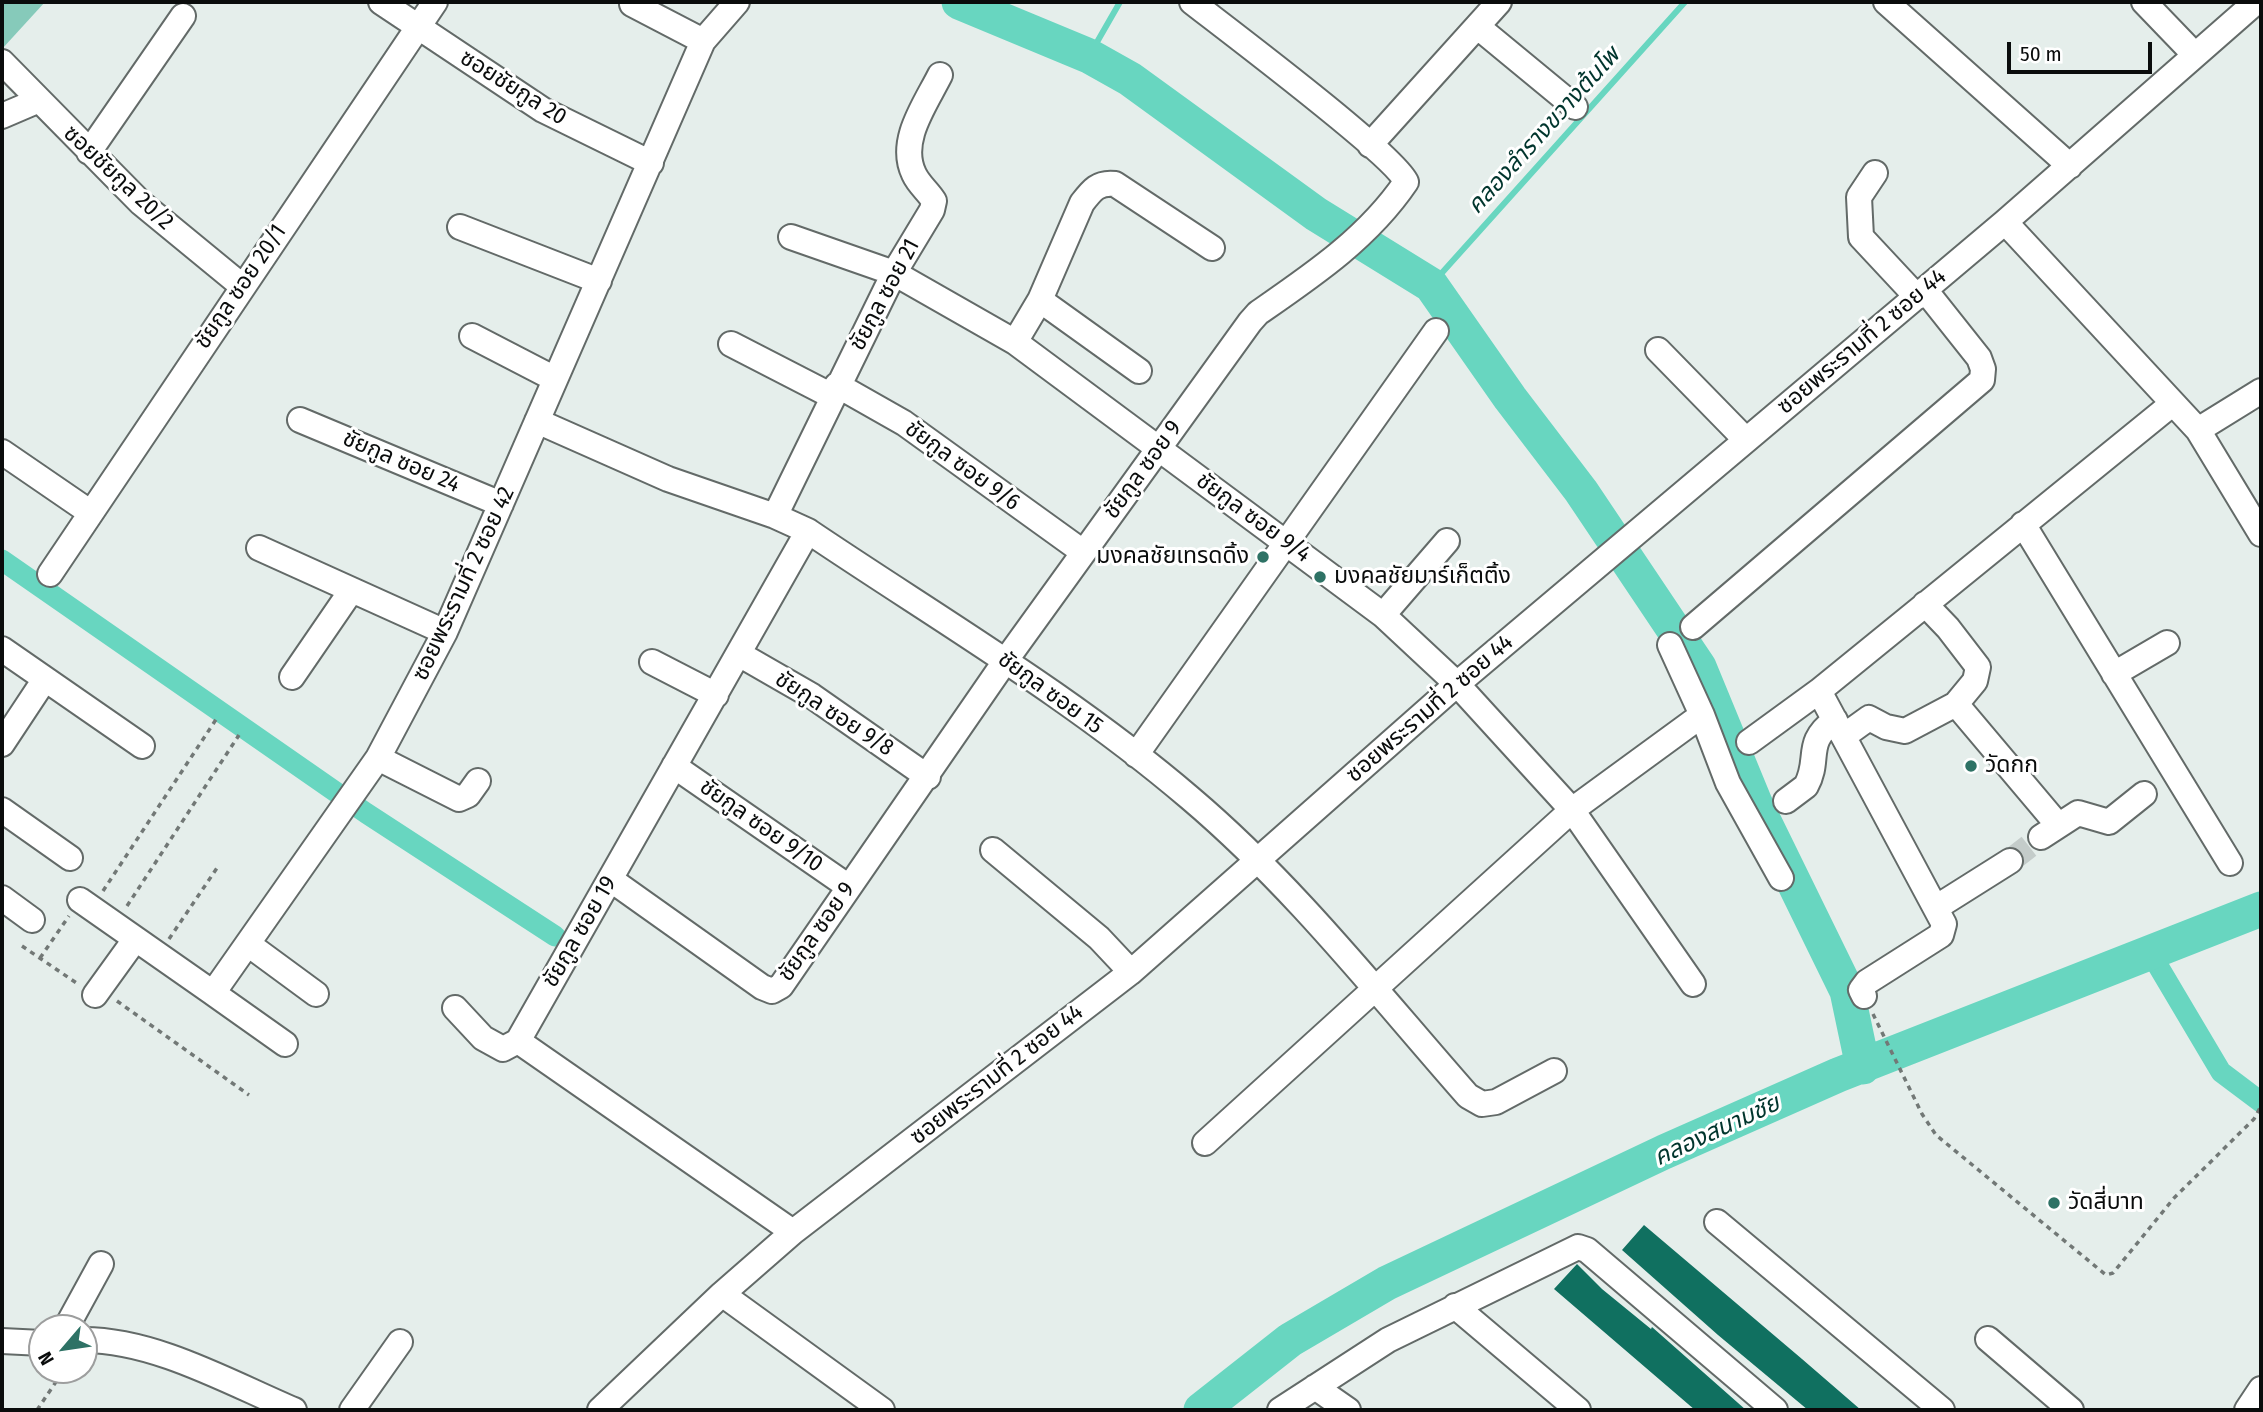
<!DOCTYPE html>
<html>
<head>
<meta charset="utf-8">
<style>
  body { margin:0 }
  #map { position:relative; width:2263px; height:1412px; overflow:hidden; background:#e5eeeb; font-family:"Fira Sans Condensed",sans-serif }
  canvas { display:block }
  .frame { position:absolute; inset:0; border:4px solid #0a0c0c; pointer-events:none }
  .north { position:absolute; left:28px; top:1314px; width:70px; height:70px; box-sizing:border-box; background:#fff; border:2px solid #9d9e9e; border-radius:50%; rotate:241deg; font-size:19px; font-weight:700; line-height:28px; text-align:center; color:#0a0c0c }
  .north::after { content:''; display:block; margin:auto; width:24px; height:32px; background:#2e7265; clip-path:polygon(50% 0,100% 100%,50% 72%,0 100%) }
  .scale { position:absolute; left:2007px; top:42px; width:145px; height:32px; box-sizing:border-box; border:4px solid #0a0c0c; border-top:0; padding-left:9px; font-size:21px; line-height:24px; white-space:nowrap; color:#0a0c0c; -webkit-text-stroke:5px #fff; paint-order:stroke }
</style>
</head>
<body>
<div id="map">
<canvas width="2263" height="1412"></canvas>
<div class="frame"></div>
<div class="north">N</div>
<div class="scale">50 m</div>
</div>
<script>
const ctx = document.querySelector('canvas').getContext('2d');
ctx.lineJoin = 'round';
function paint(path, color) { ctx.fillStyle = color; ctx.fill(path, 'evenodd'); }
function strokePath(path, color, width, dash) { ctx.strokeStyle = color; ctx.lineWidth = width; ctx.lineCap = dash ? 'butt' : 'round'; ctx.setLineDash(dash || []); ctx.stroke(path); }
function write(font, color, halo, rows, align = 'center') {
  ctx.font = font + ' "Fira Sans Condensed","Noto Sans Thai",sans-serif'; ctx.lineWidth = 6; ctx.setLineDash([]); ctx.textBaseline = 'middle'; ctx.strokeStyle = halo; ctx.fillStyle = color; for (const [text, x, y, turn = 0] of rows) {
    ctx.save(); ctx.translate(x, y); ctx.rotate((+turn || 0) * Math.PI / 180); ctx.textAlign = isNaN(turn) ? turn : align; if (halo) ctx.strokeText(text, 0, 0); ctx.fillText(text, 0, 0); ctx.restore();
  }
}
const green = new Path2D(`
  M2,2H45L2,49Z`);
const stream = new Path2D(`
  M1089,56L1120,2
  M1431,285L1685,2`);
const canal = new Path2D(`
  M2,560L366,813L555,936
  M2151,954L2221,1072L2261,1102`);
const river = new Path2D(`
  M959,2L1089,56L1130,79L1316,214L1431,285L1510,398L1581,491L1699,667L1755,803L1847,991L1863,1067
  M1201,1410L1290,1340L1387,1283L1664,1152L1838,1075L2261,909`);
const building = new Path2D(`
  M1644,1225L1802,1359L1861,1410H1808L1718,1335L1622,1250Z
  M1577,1264L1602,1289L1651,1329L1652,1327L1746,1410H1695L1554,1289Z`);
const minorTunnel = new Path2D(`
  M2010,861L2041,837`);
const path = new Path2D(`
  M103,891L217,718
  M127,906L239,735
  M169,939L217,868
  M22,946L78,984
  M40,958L69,916
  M117,1001L249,1095
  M1873,1014L1922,1114L1936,1135L2106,1275L2113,1273L2174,1198L2254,1119L2261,1106
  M37,1410L64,1370`);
const minor = new Path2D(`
  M381,2L543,110L651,163
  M1886,2L2070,166
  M2144,2L2195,55
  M632,4L703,41
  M1478,27L1575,107
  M2,62L141,203L242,286
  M2,116L37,101
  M1370,145L1499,2
  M89,152L183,16
  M1875,173L1859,197L1861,237L1917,297
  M2005,222L2198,430L2261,534
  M460,227L599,281
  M791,237L894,273L1015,342L1383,615L1457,684L1572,810L1693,984
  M1040,300L1139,371
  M472,336L555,379
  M1015,342L1040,300L1082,203C1092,190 1098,182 1115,184L1212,248
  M731,344L832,396
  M1658,350L1746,440
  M837,385L904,423L1083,552
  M300,420L501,504
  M537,421L668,479L775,516L808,531C937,618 1072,697 1190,798C1294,886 1379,995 1468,1096L1482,1104L1496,1102L1554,1071
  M2198,430L2261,391
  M2,452L91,513
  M775,516L894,273L932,210L934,201C928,191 919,185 914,174C898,141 925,105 940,75
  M2023,524L2230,863
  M259,548L445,632
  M50,574L435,2
  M1925,604L1948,628L1978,667L1975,681L1956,704
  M1383,615L1447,541
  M1693,627L1982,380L1983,369L1979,358L1925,290
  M2,649L142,746
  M739,654L812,696L928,777
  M652,662L716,695
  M2114,674L2167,643
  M292,677L351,591
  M1702,715L1728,783L1781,878
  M1844,736L1869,718L1886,727L1905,731L1956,704L2058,825
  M1749,742L1819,691
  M2,744L45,679
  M1136,755L1436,331
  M378,758L459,799L468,795L478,781
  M674,766L849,887
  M1786,801L1806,786C1821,759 1803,743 1835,720
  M2,810L70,858
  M2041,837L2078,813L2109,822L2144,794
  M993,850L1099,938L1131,972
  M610,879L762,987L772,991L781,986L1006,660L1250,322L1258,313C1313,275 1368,238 1406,182C1397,157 1224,27 1192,2
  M2,898L32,920
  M80,900L213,993L378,758L445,632L703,41L737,2
  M1937,907L2010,861
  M248,944L316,994
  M213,993L285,1044
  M95,995L134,941
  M1864,996L1861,990L1867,982L1941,935L1944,924L1819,691L2172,404
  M455,1008L483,1038L503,1049L518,1041
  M1205,1143L1572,810L1702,715L1670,645
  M1717,1222L1942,1410
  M793,1232L518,1041L808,531
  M722,1294L882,1410
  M1455,1306L1578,1410
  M66,1328L101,1264
  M1988,1339L2071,1410
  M84,1340C155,1340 230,1383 294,1410
  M2,1341L42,1343
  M1315,1387L1348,1410
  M352,1410L400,1342
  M600,1410L722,1294L793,1232L1131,972L1457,684L2005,222L2256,2
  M1280,1410L1388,1340L1578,1247L1587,1250L1775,1410
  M2247,1410L2261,1389`);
const markers = [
  [1263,557,7,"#2e7265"],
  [1320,577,7,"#2e7265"],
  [1971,766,7,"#2e7265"],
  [2054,1203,7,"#2e7265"]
];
const streetNames = [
  ["ซอยชัยกูล 20",513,88,32],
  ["ซอยชัยกูล 20/2",118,178,43],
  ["ชัยกูล ซอย 20/1",241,287,-56],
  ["ชัยกูล ซอย 21",885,295,-62],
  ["ซอยพระรามที่ 2 ซอย 44",1862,342,-40],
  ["ชัยกูล ซอย 24",401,462,23],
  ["ชัยกูล ซอย 9/6",962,466,36],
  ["ชัยกูล ซอย 9",1143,470,-54],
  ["ชัยกูล ซอย 9/4",1253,518,36],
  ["ซอยพระรามที่ 2 ซอย 42",464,584,-65],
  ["ชัยกูล ซอย 15",1050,693,36],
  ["ซอยพระรามที่ 2 ซอย 44",1430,709,-41],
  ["ชัยกูล ซอย 9/8",834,714,33],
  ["ชัยกูล ซอย 9/10",761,826,35],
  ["ชัยกูล ซอย 19",580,932,-60],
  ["ชัยกูล ซอย 9",817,932,-55],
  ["ซอยพระรามที่ 2 ซอย 44",997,1075,-38]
];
const poiNames = [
  ["มงคลชัยเทรดดิ้ง",1249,557,"right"],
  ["มงคลชัยมาร์เก็ตติ้ง",1334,577],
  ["วัดกก",1985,766],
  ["วัดสี่บาท",2068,1203]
];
const waterNames = [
  ["คลองลำรางขวางต้นโพ",1544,131,-48],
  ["คลองสนามชัย",1717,1131,-25]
];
paint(green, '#86caba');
strokePath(stream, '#68d6c0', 6);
strokePath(canal, '#68d6c0', 21);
strokePath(river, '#68d6c0', 35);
paint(building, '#107060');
strokePath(minorTunnel, '#c4ccca', 24, [24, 12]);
strokePath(minor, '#636a68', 28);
strokePath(path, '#727876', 3.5, [5, 5]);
strokePath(minor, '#fff', 24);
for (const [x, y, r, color] of markers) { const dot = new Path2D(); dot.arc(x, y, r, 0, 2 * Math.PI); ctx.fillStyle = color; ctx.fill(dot); strokePath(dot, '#fff', 2.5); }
write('23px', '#0a0c0c', '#fff', streetNames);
write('23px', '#0a0c0c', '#fff', poiNames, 'left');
write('italic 24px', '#00352d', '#fff', waterNames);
</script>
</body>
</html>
